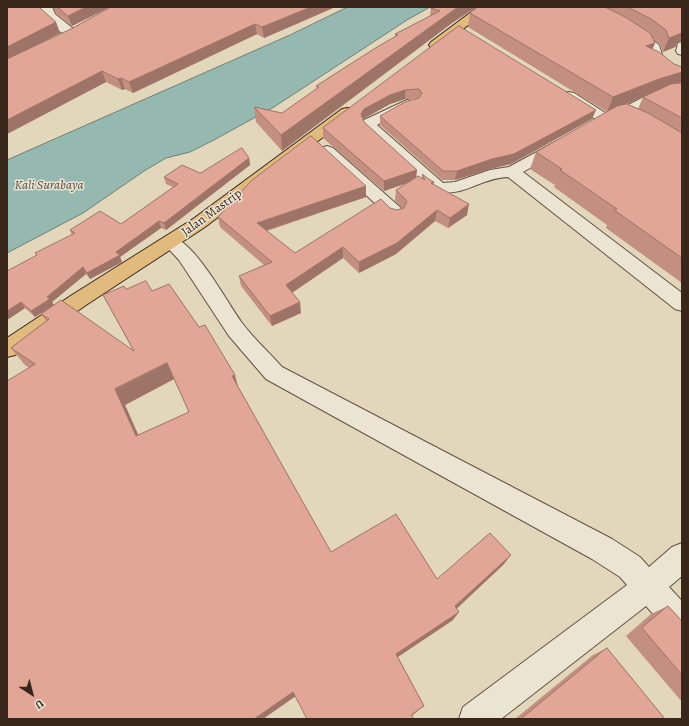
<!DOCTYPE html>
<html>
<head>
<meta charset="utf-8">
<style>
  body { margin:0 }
  #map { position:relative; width:689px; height:726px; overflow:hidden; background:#e2d6bb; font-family:Alegreya,serif }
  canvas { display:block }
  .frame { position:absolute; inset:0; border:8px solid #39261b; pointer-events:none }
  .north { position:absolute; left:12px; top:674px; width:40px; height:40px; -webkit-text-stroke:3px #ece4d3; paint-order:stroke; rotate:144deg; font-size:11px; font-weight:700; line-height:16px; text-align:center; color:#39261b }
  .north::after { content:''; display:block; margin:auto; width:14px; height:18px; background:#39261b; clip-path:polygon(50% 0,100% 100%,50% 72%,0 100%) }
</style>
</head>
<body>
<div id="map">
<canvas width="689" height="726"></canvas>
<div class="frame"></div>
<div class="north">U</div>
</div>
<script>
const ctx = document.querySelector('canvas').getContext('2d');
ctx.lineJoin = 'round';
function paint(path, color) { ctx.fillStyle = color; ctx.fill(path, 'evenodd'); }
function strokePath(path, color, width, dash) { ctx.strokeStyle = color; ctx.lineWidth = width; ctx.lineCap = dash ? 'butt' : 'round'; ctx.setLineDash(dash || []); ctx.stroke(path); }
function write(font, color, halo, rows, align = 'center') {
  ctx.font = font + ' Alegreya,serif'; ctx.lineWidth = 3; ctx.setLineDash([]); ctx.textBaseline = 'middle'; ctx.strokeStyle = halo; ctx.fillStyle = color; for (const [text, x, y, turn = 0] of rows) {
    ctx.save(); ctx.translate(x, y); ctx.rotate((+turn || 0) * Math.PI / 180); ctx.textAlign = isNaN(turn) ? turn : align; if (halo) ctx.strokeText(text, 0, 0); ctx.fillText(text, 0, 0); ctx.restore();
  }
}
const water = new Path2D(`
  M348,7H430L407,20L274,107L212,141L190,152L166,158L144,171L83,213L7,253V160L290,35Z`);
const minor = new Path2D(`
  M40,7H52L55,14L76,31L78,34L76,37C63,40 45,18 40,7Z
  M579,7H594L645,34L659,45L664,61L682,74V83C671,80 655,71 651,60C648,53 650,49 643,44C625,29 602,20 581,9Z
  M682,42V55L678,54L676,51L678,43Z
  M667,91L672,92L674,95L672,98L654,103L626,117L621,118L616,117L614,114L616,111L644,97Z
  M569,92L574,93L610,116L612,119L610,122L605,123L600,122L564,99L562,96L564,93Z
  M407,100L412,101L414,104L412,107L377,125L443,183L455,182L490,170L509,167L555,142L560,140L565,142L568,145L565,148L523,172L682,293V311L675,309L508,177C478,178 463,200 429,190L363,127L362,123L364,120Z
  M327,146L333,148L402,209L405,213L402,217L396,219L390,217L321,154L319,151L321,148Z
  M171,236C196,243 226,301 242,323C254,339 269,352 282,367L612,539L640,557L649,567L672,547L682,543V576L669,587L682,601V638L671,634L646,606L501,719H459L463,707L627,585L620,577L592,559L266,379L229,336L179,260L162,242L165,238Z`);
const major = new Path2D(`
  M478,7H491L439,48H431L429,45L431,42Z
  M347,108L352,109L354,112L352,115L205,227L86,305L15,355L7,357V338L72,295L193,219L342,109Z`);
const wall = new Path2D(`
  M7,7L40,8L60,33L45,41L73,28L111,7H333V8L264,38L257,34L133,93L125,89L122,90L106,82L7,134Z
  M53,7H110L72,26L56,13Z
  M476,7L452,23L282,151L256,122L254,107L282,113L317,89L316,86L395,37V34L430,16L431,8Z
  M478,7H682V41L678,42L675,47L663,52L660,44L652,38L655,43L652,49L674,64L682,67V283L606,228L607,225L554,187L555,185L530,169L536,152L607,112L468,27L470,13ZM643,97L638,109L627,104Z
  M459,26L592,119L511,164L490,169L455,180H442L380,125V116L418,99H405L390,104L363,119L364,122L416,177L422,178V174L430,180L434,182V185L467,215L448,228L435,221L396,254L359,273L343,258L292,293L301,313L272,326L241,286L239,276L264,265L220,227L218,217L366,186V197L267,231L295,253L390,208L397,210L402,208L395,201L396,190L407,183L384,191L323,138V128Z
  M249,158L250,165L166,230L161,228L120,257L122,262L90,279L86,274L52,302L54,305L35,317L25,308L7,320L36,255L35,253L72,235L70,230L121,224L173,187L166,184L164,177L200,173Z
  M126,289L152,291L238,387L331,552L437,579L511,555L503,565L457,608L453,620L398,657L424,706L412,716L296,697L29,368L24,364L11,348L46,321L41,314L133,350L103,295ZM174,379L189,412L138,435L125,405Z
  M668,606L682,621V702L626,636L651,614Z
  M607,648L665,719H515L593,655Z`);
const shadedWall = new Path2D(`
  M86,7H110L72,26L68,16Z
  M311,7H333V8L264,38L262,27Z
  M458,7H476L452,23L282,151L281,135Z
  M56,22L60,33L7,60V47Z
  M255,24L257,34L133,93L129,82Z
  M682,31V41L678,42L675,47L663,52L669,38Z
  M655,43L649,58L646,46Z
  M102,71L106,82L7,134V120Z
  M682,72V83L652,93L607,112L613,97L659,79Z
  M121,78L125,89L122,90L118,79Z
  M405,90V99L390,104L363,119L361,114L364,109L390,95Z
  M596,110L592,119L511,164L490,169L455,180L457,171Z
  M249,158L250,165L166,230L164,223Z
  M417,170L416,180L384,191V181Z
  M366,186V197L258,233L257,223Z
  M469,204L467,215L448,228L450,218Z
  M437,210L435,221L396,254L359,273V262Z
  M159,221L161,228L120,257L122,262L90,279L87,273Z
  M343,247V258L287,296L286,285Z
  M83,267L86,274L52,302L54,305L35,317L31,311L47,297Z
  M21,302L25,308L7,320V311Z
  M300,302L301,313L272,326L270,316Z
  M167,363L174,379L125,405L145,450L136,436L115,389Z
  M235,375L239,391L232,376Z
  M511,555L503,565L450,615L455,606Z
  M459,612L453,620L393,660L396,654Z
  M293,692L296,696L263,719H254Z`);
const building = new Path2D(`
  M7,7H40V8L56,22L7,47Z
  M58,7H86L68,16Z
  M111,7H311L262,27L255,24L129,82L121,78L118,79L102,71L7,120V59L73,28Z
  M433,7H458L281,135L254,107L282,113L319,87L316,86L377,47L398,35L395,34L440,11L431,8Z
  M478,7H605L625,17L650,33L655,43L646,46L659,52L674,64L682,67V72L659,79L613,97L470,13Z
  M628,7H682V33L669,38L666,30L651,19Z
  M459,26L596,110L514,154L492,159L457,171H443L380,116L405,102L419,98L422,93L419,89L405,90L390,95L364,109L361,114L364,122L417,170L384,181L323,128Z
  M682,83V118L643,97L671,84Z
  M627,104L648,113L682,133V258L614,210L617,209L560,170L562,169L536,152L617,106Z
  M311,136L366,186L257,223L295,253L381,199L390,208L397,210L404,208L407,201L396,190L418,176L425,180L422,174L430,180L434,182L431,183L469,204L450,218L437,210L397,243L359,262L343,247L286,285L300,302L270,316L239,276L272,262L218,217L251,181Z
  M242,148L249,158L164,223L159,221L116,252L120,255L87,273L83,267L47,297L50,299L31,311L21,302L7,311V271L37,255L35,253L75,233L70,230L100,211L121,224L178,184L164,177L182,165L200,173Z
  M146,281L152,291L169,284L199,327L205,325L235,375L232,376L331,552L396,514L437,579L490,533L511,555L455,606L459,612L396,654L424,706L411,715L414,719H307L293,692L254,719H7V381L35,364L11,348L49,319L41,314L61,300L134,351L103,295L124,286L126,289ZM167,363L189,412L136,436L115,389Z
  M668,606L682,621V675L642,628Z
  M607,648L665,719H521Z`);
const farWaternames = [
  ["Kali Surabaya",49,186]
];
const farStreetnames = [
  ["Jalan Mastrip",212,213,-36]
];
paint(water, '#95b9b0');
strokePath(water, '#707e74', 1);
strokePath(minor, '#635243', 2);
strokePath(major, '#39261b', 2);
paint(minor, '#ece4d3');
paint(major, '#e1bb7e');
paint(wall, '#c28f80');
paint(shadedWall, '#9e7468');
paint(building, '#e1a695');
strokePath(building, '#9e7468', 1);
write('italic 13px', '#504b40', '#ece4d3', farWaternames);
write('13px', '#39261b', '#ece4d3', farStreetnames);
</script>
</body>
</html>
